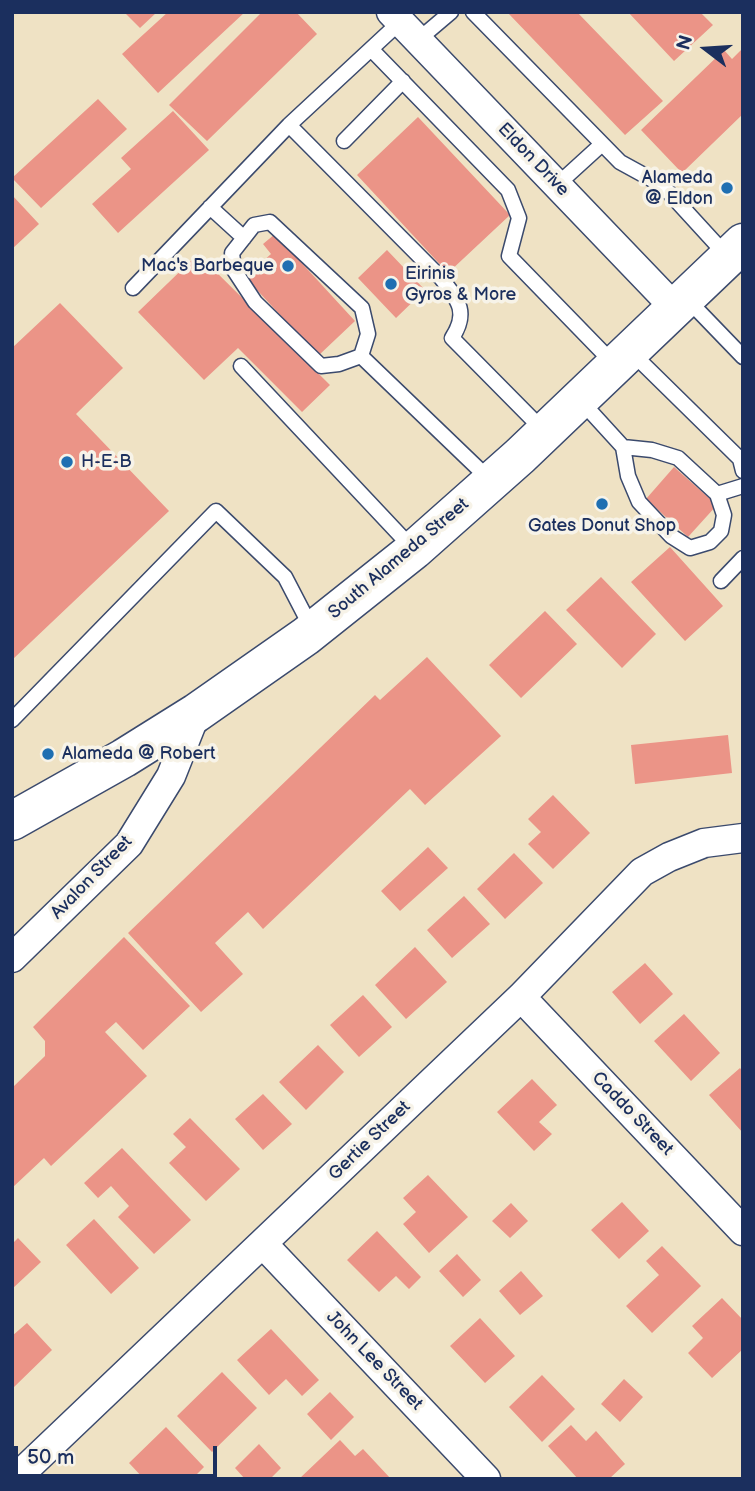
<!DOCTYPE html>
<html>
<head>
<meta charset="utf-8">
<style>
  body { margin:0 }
  #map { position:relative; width:755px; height:1491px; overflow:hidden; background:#efe2c4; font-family:"Balsamiq Sans",sans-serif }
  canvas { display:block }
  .frame { position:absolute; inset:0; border:14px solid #1b2f5e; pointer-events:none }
  .north { position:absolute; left:671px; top:14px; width:70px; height:70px; -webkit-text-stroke:5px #f7f3e8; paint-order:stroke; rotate:287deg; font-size:19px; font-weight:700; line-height:28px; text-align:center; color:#1b2f5e }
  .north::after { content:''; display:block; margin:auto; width:24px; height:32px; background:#1b2f5e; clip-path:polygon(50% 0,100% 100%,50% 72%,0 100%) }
  .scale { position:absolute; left:14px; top:1446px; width:203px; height:32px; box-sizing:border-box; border:4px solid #1b2f5e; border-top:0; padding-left:9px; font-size:21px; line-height:24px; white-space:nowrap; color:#1b2f5e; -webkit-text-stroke:5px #f7f3e8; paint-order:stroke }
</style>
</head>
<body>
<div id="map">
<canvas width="755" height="1491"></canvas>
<div class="frame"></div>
<div class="north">N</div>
<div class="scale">50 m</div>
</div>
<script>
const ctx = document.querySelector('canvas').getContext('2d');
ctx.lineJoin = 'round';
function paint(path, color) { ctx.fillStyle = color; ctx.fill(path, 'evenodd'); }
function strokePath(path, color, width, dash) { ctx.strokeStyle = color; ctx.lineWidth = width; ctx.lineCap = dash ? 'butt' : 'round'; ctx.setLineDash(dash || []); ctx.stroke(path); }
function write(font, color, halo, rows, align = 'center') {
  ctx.font = font + ' "Balsamiq Sans",sans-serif'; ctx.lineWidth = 7; ctx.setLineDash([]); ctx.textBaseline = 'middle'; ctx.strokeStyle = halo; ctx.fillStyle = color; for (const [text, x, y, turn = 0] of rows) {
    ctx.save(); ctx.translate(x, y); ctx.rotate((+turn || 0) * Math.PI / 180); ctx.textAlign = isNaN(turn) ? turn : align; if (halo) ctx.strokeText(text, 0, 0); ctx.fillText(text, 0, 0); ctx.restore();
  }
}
const building = new Path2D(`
  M124,12H157L140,28Z
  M168,12H245L158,93L122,54Z
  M262,12H296L317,34L207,141L169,105Z
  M509,12H577L663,101L625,135L508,13Z
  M628,12H700L713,25L674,61Z
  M743,48V114L682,173L641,130L724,50L732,59Z
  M98,99L127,129L41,208L12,178Z
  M173,111L209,150L118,233L92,204L131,169L121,158Z
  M418,117L510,215L448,273L357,175Z
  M12,195L39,224L12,249Z
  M275,234L355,321L318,356L245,277L271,254L263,244Z
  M387,250L425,290L396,318L358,278Z
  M198,254L330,385L302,412L238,348L204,380L138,312Z
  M60,303L123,368L76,414L169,511L12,660V348Z
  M674,467L717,505L688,537L646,499Z
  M670,547L723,606L685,641L631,582Z
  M601,577L656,634L622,668L566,610Z
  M545,611L577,644L521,698L489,665Z
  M427,657L501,736L425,805L410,789L263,929L248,912L215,943L243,974L201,1012L128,933L375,695L380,700Z
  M728,735L732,773L635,784L631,745Z
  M553,795L590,833L553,869L528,844L541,832L528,819Z
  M428,847L448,868L400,911L381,891Z
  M514,853L543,883L505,919L477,889Z
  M464,896L490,924L452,958L427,930Z
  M124,937L190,1006L143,1050L116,1022L105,1032L147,1076L51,1166L44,1158L12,1188V1088L45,1056V1041L33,1027Z
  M415,947L447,982L406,1019L375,985Z
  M645,963L673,994L640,1024L612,992Z
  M363,995L392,1027L359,1057L330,1025Z
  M684,1014L720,1053L691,1081L654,1041Z
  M318,1045L344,1072L306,1110L279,1082Z
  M740,1068L743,1072V1133L709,1095Z
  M532,1079L557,1105L539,1122L552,1134L534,1151L497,1112Z
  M263,1094L292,1124L263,1150L235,1119Z
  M190,1118L240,1169L206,1201L169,1163L186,1147L173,1134Z
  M122,1148L191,1220L154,1254L118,1217L129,1206L111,1186L98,1198L84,1183Z
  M428,1175L468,1217L429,1253L403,1224L416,1212L403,1198Z
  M622,1202L649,1231L619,1259L591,1230Z
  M511,1203L528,1221L510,1238L492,1221Z
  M94,1219L139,1268L111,1294L66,1245Z
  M377,1231L421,1277L409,1289L396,1276L379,1292L347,1260Z
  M18,1238L41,1262L12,1289V1244Z
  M662,1246L701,1286L652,1333L626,1306L659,1275L646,1261Z
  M457,1254L481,1280L463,1297L439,1271Z
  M521,1271L543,1296L520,1315L499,1291Z
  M722,1298L743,1320V1349L712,1378L688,1353L703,1338L692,1326Z
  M480,1318L515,1356L485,1383L450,1346Z
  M27,1323L52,1350L12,1389V1336Z
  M271,1329L319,1380L302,1396L286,1379L269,1395L237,1360Z
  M222,1372L257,1408L212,1452L177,1416Z
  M542,1375L575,1409L542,1442L509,1407Z
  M624,1379L643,1397L620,1422L601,1404Z
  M330,1392L354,1417L331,1440L307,1414Z
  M571,1425L586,1441L596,1431L625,1464L609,1479H578L548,1446Z
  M166,1427L204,1467L192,1479H144L129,1463Z
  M340,1440L355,1456L363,1449L391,1479H299Z
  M259,1444L281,1468L270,1479H245L235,1468Z`);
const lane = new Path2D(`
  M473,12L620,162L662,185L727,256
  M400,22L289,125L441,278C458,300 469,312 452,338L544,431
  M418,40L451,12
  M371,49L508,190L519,218L509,256L614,364
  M344,141L403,81
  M557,185L602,144
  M210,207L244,238
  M270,222L362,308L368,334L361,356L339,364L321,366L255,302L234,270L232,253L254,225Z
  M133,288L289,125
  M688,300L743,357
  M630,351L740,459L743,471
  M361,356L489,479
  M241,366L413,549
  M581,401L623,447L628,476L639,502L671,536L690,548L710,542L721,531L724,515L717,494L678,458L652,450L623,447
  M717,494L743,486
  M721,581L743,558
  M12,720L216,511L285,577L312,629`);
const street = new Path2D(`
  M391,12L675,308
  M12,958L129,844L171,776L196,713
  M521,997L743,1231
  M263,1244L486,1479
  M15,1479L521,997L642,872L669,857L704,843L743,838`);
const secondary = new Path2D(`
  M12,821L124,758L196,713L306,636L414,550L520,456L743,243`);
const markers = [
  [727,188,7,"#1f6fb2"],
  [288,266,7,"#1f6fb2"],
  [391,284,7,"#1f6fb2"],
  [67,462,7,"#1f6fb2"],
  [602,504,7,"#1f6fb2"],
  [48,754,7,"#1f6fb2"]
];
const streetNames = [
  ["Eldon Drive",533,160,46],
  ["South Alameda Street",399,559,-40],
  ["Avalon Street",92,878,-46],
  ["Caddo Street",632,1114,46],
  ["Gertie Street",370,1141,-44],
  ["John Lee Street",374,1361,46]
];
const poiNames = [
  ["Alameda",713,178,"right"],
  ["@ Eldon",713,199,"right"],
  ["Mac's Barbeque",274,266,"right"],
  ["Eirinis",405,274],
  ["Gyros & More",405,295],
  ["H-E-B",81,462],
  ["Gates Donut Shop",602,526,"center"],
  ["Alameda @ Robert",62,754]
];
paint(building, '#eb9487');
strokePath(lane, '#3b4a6d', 17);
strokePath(street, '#3b4a6d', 31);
strokePath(secondary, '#3b4a6d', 41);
strokePath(lane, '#fff', 14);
strokePath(street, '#fff', 28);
strokePath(secondary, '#fff', 38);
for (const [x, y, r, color] of markers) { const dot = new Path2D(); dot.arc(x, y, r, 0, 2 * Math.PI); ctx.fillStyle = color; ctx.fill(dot); strokePath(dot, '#f7f3e8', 2.5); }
write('18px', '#1b2f5e', '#f7f3e8', streetNames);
write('18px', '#1b2f5e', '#f7f3e8', poiNames, 'left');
</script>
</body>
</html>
